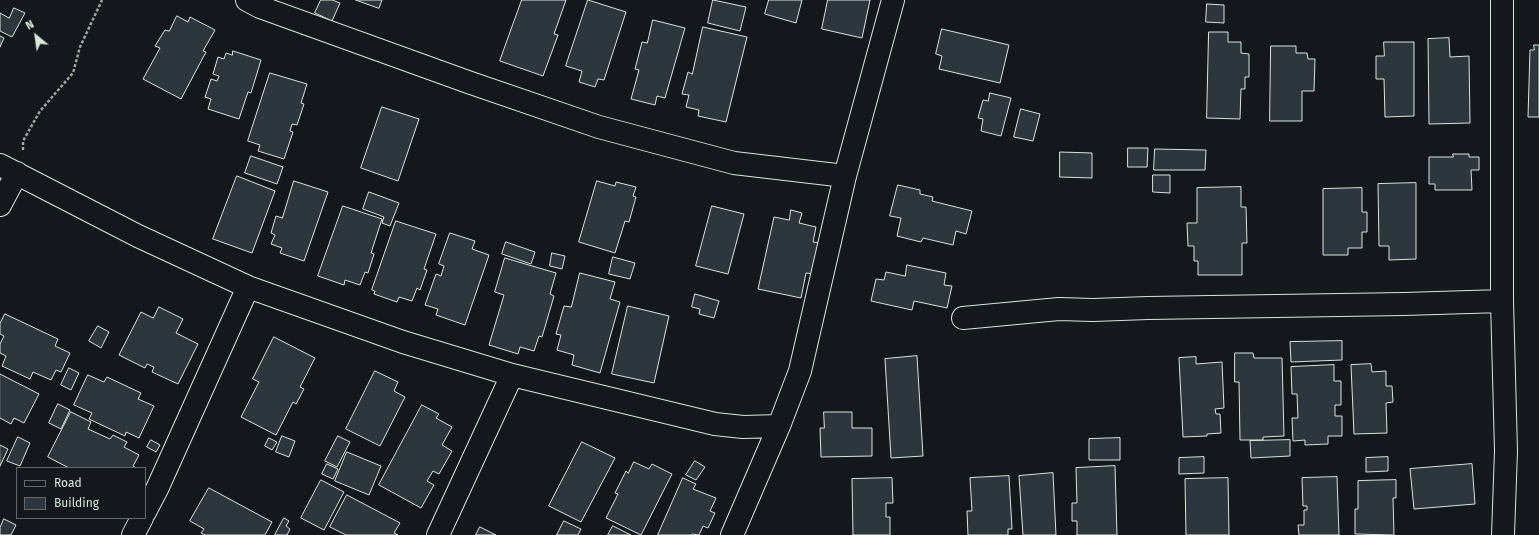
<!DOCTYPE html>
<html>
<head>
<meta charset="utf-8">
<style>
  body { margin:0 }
  #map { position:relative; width:1539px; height:535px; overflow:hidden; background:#14181c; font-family:"Fira Sans",sans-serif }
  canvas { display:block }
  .legend { position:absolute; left:16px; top:467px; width:130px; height:52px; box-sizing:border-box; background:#14181c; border:1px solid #626a69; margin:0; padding:5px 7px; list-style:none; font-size:12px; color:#d8e6dc }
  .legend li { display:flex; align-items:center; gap:8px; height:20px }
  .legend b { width:20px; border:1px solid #626a69 }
  .north { position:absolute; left:16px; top:16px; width:40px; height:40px; -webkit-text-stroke:3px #14181c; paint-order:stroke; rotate:331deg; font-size:11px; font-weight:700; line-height:16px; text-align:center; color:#d8e6dc }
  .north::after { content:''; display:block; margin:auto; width:14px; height:18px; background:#d8e6dc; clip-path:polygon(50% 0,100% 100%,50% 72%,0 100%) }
</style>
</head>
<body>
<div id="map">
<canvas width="1539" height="535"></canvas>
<ul class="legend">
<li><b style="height:5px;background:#14181c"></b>Road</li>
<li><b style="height:11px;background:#2c363c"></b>Building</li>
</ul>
<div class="north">N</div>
</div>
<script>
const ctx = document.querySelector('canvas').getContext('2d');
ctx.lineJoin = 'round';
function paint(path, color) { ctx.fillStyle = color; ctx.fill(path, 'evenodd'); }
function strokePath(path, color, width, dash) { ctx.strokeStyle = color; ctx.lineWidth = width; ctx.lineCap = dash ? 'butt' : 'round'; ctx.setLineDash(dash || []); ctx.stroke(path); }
const building = new Path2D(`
  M321,0H332L340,3L332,21L315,13Z
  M356,0H382L379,8Z
  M522,0H566L554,34L558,35L543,76L500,61Z
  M588,0L626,12L604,80L598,79L595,87L579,82L582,71L566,66Z
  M713,0L746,7L740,31L708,23Z
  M769,0H802L796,23L765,14Z
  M828,0H870L862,38L822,29Z
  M1207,4L1224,5V23L1206,22Z
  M14,8L25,13L12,37L0,31V13L9,18Z
  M177,16L188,22L190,17L215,30L203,51L206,52L181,99L143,79L160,48L155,46L165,30L169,31Z
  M653,20L685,28L665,98L657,96L655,105L631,99L639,70L635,69L642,42L647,43Z
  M703,27L747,37L726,122L698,116L699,110L686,107L689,95L682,94L688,72L692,74Z
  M942,29L1009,45L1000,83L939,69L942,56L936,54Z
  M1209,32H1228V42H1241V53L1249,54V77H1245V89H1241L1240,119L1207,118Z
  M0,36L4,38L0,47Z
  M1449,38L1450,57L1469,56L1470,123L1429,124L1428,39Z
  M1384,42H1414V116L1385,117L1384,79H1376V56H1384Z
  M1534,45H1539V117H1528L1530,50H1534Z
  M1271,46H1296V53H1307L1308,59H1315L1314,91H1302V121H1270Z
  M233,51L261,60L251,93L248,92L239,119L208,109L211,99L205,97L211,79L217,81L219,76L213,74L218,57L224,59L226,53L232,55Z
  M270,73L307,84L301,103L304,104L297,125L292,124L290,131L293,132L284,159L258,151L260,145L248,141Z
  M990,93L1011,98L1001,136L981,131L983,119L978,118L983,100L988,101Z
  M382,107L419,119L398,181L361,168Z
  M1021,109L1040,114L1033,141L1014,137Z
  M1128,148H1148L1147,167H1128Z
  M1155,149L1206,150L1205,170H1154Z
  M1060,152L1092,153V178L1060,177Z
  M1453,154H1469V157H1479V170H1471L1472,190H1435V184H1429V157H1453Z
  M251,156L283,167L277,184L245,173Z
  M1153,175H1170V193L1153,192Z
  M237,176L275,191L252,253L213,239Z
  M294,181L328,192L304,261L280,253L282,248L271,244L275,235L271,233L276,216L282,218Z
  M597,181L615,186L616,182L636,187L633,196L636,197L629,222L625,221L615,253L579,242Z
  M1416,183V259L1389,260V246H1379L1378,184Z
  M898,185L920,190V194L933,197L932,201L972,211L966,234L956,231L953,245L923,238L921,242L897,236L901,218L890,216Z
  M1241,187V207H1246L1247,243H1242V275H1198V261H1194V246H1188L1187,223H1197V188Z
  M1362,188V212H1367V232H1362V248H1348V255H1323V189Z
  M369,192L399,203L390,226L382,223L384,217L363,209Z
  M343,206L382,219L371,253L374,254L368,273L365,272L360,285L345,280L344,285L318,276Z
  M712,206L744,214L728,274L696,266Z
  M791,210L802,213L799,223L816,227L813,242L821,243L814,274L806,273L801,298L758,289L774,217L789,220Z
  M396,221L436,234L424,269L427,270L420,290L417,288L412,301L399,297L397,302L374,294L375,291L372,290Z
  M450,233L475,241L472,249L489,255L465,325L436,315L438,309L425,305L436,274L441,276L444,266L439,264Z
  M506,242L535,252L531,264L502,254Z
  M552,253L565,256L562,269L550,266Z
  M613,257L635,263L630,279L609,274Z
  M505,258L556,273L550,294L554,296L542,337L539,336L534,351L520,347L518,354L489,345L504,295L495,292Z
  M907,265L946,273L944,285L952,286L947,308L914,301L912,310L871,301L876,279L884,280L886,272L905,276Z
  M580,273L615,282L610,299L620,302L600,373L572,365L574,355L557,350L561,335L556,334L564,306L571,307Z
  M695,294L719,301L714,318L699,314L700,309L692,307Z
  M628,306L669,316L654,383L612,374Z
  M159,307L183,319L176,333L198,344L178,384L152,372L154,367L147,364L145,368L119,355L141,312L153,318Z
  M5,314L58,339L55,346L70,353L61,372L56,370L51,380L33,372L30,379L2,366L6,356L0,353V344L4,336L0,334V324Z
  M98,326L109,332L101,348L89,341Z
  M274,337L315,358L300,387L304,389L296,404L293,402L276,435L241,417L259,382L253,379Z
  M1342,341V360L1291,362L1290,342Z
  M1235,353H1253L1254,358H1282L1284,436L1263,437V440H1240L1239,382H1235Z
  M917,356L923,456L891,458L885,359Z
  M1196,357V364L1222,362L1224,408L1215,409L1216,414H1220L1221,433L1207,434V436L1183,437L1179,358Z
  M1371,364L1372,372L1386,371V386H1392L1393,402L1386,403L1387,433L1354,434L1351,365Z
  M1334,365V381H1341V405H1335V416H1342V436H1328V444L1305,445V440L1293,441L1292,418H1298L1297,394H1292L1291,367Z
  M69,368L79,373L71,390L61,385Z
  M375,371L398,382L394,391L405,397L380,446L346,429Z
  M0,374L39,394L24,423L14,418L11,424L0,418Z
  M88,375L104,382L107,377L141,393L138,399L154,406L139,438L126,432L125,436L89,419L92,413L74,405Z
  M58,404L70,410L61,429L49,423Z
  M422,405L439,414L436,418L452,427L442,445L452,451L439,474L433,471L427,481L434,485L421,508L379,485Z
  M71,412L91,422L88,429L110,439L113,435L127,442L124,447L139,455L133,466L136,468H69L48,457Z
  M824,412H852V428H872V456L821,457L820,428H824Z
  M282,436L295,441L289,457L276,452Z
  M338,436L350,442L337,467L325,461Z
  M18,437L30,443L20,466L7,461Z
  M269,438L277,442L272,450L265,446Z
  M1120,438V460H1089V439Z
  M151,440L160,445L156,452L147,447Z
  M1290,440V456L1251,458L1250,441Z
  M582,442L615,458L581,522L549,506Z
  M0,445L8,449L0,466Z
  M347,452L381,466L369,495L335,481Z
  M1204,457V473L1179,474V458Z
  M1388,457V471L1366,472V458Z
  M695,461L705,467L696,480L686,475Z
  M634,462L649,469L652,464L672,474L641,535L606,518L618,494L615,493L626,471L628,473Z
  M327,464L338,469L333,479L322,474Z
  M1472,464L1475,504L1414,509L1410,469Z
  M1115,466L1117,535H1077V521H1072V503H1077L1076,468Z
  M1053,473L1056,535H1023L1019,476Z
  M1009,476L1012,529H1008V535H968L967,511H972L970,478Z
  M1337,477L1339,535H1299L1298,525H1304V510H1307V506H1303L1302,478Z
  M683,478L696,484L693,489L716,498L710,511L715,513L708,528L703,526L699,535L692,534V535H658Z
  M892,478L893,503H886V517H890V535H853L852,479Z
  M1228,478L1229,535H1186L1185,479Z
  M321,480L344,492L324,530L301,518Z
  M1396,480V498H1393L1394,535L1355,534V509H1358V481Z
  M209,488L272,522L265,535H205L201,533L204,529L190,521Z
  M347,495L400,523L394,533L398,535H346L330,527Z
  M284,518L289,521L286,526L290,529L287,535H275Z
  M4,519L16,525L11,535H0V528Z
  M564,521L581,529L578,535H557Z
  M613,526L631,535H608Z
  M480,527L496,535H476Z`);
const path = new Path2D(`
  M23,150V141L40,111L73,73L80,47L102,0`);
const street = new Path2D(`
  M247,0L260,7L468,82L599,127L734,163L845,176
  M1502,0V301L1506,451L1503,535
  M0,165L138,236L248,287L403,342L512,375L715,424L743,427L779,426
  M0,205L17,173
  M963,318L1059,309L1093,310L1148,308L1404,304L1502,301
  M145,512L157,489L248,287
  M133,535L142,518
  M438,535L512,375
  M732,535L779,426L800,371L845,176L893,0`);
paint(building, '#2c363c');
strokePath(building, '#d8e6dc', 1);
strokePath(street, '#d8e6dc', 24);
strokePath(path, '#9da8a2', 2.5, [3, 2]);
strokePath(street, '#14181c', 22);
</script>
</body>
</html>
